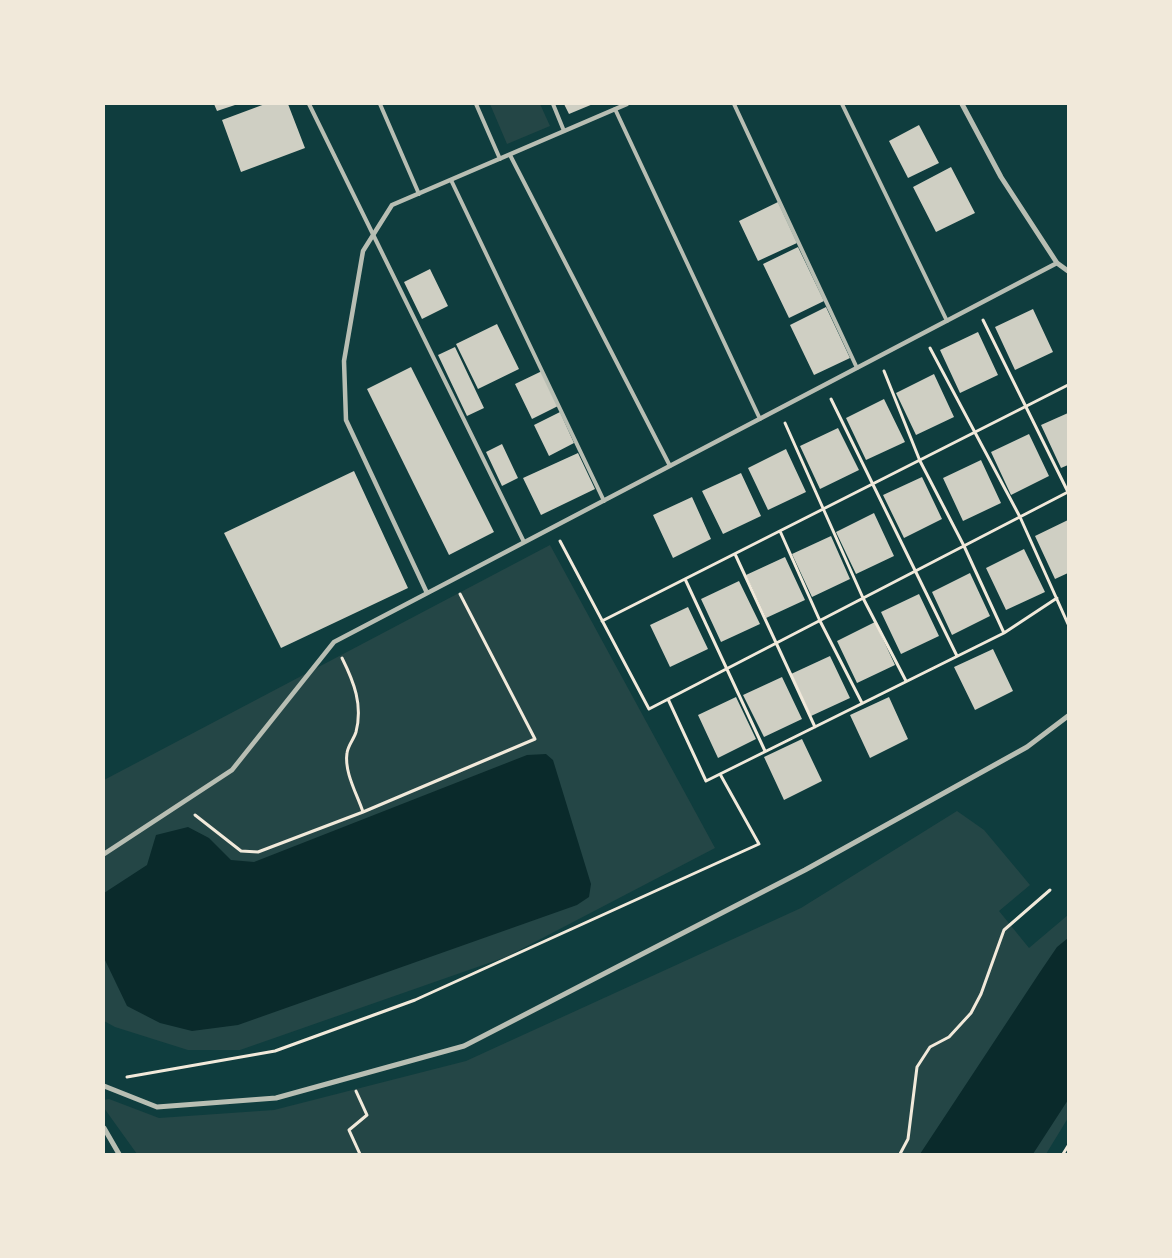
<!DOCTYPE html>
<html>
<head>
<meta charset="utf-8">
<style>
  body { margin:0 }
  #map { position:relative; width:1172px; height:1258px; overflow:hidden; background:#0f3d3e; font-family:"Public Sans",sans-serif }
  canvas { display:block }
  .frame { position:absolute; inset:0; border:105px solid #f1e9da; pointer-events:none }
</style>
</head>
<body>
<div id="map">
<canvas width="1172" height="1258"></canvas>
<div class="frame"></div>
</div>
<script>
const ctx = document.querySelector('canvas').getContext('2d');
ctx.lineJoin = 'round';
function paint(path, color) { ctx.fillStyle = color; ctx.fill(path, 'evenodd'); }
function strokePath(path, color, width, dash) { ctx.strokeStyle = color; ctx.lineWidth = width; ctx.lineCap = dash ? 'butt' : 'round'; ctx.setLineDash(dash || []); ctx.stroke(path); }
const green = new Path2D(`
  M490,104H540L550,126L507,144Z
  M550,545L715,848L506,957L240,1050H188L115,1027L104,1021V780Z
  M957,811L984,830L1030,885L999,911L1029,948L1068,915V1118L1046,1154H137L104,1108V1100L109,1099L159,1118L274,1110L466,1061L801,908Z`);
const water = new Path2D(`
  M546,754L553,760L591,884L589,897L577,905L238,1025L192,1031L160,1023L127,1006L104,958V893L147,865L156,835L188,827L209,838L231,860L254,862L527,755Z
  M1068,938V1100L1033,1154H920L1040,972L1057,947Z`);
const building = new Path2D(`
  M214,104H238L217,111Z
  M265,104H288L305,148L241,172L222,120Z
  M564,104H593L569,114Z
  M919,125L939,163L908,178L889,141Z
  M951,167L975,213L936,232L913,187Z
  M778,202L797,243L758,261L739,221Z
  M798,247L824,301L789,318L763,264Z
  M430,269L448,306L422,319L404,282Z
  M826,307L850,358L814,375L790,325Z
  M1033,309L1053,352L1015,370L995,327Z
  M497,324L519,369L478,389L456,344Z
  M978,332L998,375L960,393L940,350Z
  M455,347L484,408L467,416L438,355Z
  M411,367L494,532L449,555L367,389Z
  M542,371L558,406L532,419L515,384Z
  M934,374L954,417L916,435L896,393Z
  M884,399L905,442L866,460L846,418Z
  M560,412L574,443L549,456L534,425Z
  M1068,413V465L1061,468L1041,425Z
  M838,428L859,470L820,489L800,446Z
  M1029,434L1049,476L1011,495L991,452Z
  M502,444L518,478L502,486L486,452Z
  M786,449L806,492L768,510L748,468Z
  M578,453L595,489L541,515L523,478Z
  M981,460L1001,503L963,521L943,478Z
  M354,471L408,588L281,648L224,533Z
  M741,473L761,516L723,534L702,491Z
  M922,477L942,519L904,538L883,495Z
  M692,497L711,539L673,558L653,515Z
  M874,513L894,556L856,574L836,532Z
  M1068,520V573L1055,579L1035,536Z
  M831,536L850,579L812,597L792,554Z
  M1024,549L1045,592L1006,610L986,568Z
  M785,557L805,600L766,618L746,575Z
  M970,573L990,616L952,635L932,592Z
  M739,581L760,624L721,642L701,599Z
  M919,594L939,636L901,654L881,612Z
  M688,607L708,649L670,667L650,625Z
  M875,622L895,665L857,683L837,641Z
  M993,649L1013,691L975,710L954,667Z
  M830,656L850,698L811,716L791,674Z
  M782,677L802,719L764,737L743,695Z
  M736,697L756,739L718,758L698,715Z
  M889,697L908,739L870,758L850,715Z
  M802,739L822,781L784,800L764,757Z`);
const path = new Path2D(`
  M983,320L1068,492
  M930,348L1020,517L1068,624
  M884,371L920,461L964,546L1004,633
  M831,399L957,656
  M785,423L863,598L906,681
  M780,531L820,621L862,703
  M560,541L649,709L1068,492
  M735,554L815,727
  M685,579L765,751
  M602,621L1068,385
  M342,658C354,682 363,705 356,732C354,739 348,745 347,753C344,772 357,794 363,812
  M668,699L706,781L1004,633L1057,598
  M195,815L241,851L258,852L363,812L535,739L460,594
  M127,1077L275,1051L415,1000L759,844L720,774
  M356,1091L367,1115L349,1130L360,1154
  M900,1154L908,1139L917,1067L930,1047L949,1037L971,1013L981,994L1004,930L1050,890
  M1063,1154L1068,1146`);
const service = new Path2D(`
  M309,104L524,542
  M380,104L419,194
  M476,104L500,159
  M553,104L564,131
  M734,104L857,368
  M842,104L947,321
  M615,109L760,419
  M510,155L670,466
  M451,180L604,501`);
const pedestrian = new Path2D(`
  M427,593L346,420L344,361L363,251L392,205L627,104
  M104,854L232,770L334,642L1057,263`);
const minor = new Path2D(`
  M962,104L1001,177L1057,263L1068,271
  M104,1086L157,1107L276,1098L464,1046L805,870L1027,747L1068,716
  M104,1128L119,1154`);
paint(green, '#244646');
paint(water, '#0a2a2b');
paint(building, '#cfcfc3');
strokePath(path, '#f1e9da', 3);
strokePath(service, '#b8beb3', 4);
strokePath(pedestrian, '#b8beb3', 4.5);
strokePath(minor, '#b8beb3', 5);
</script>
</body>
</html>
